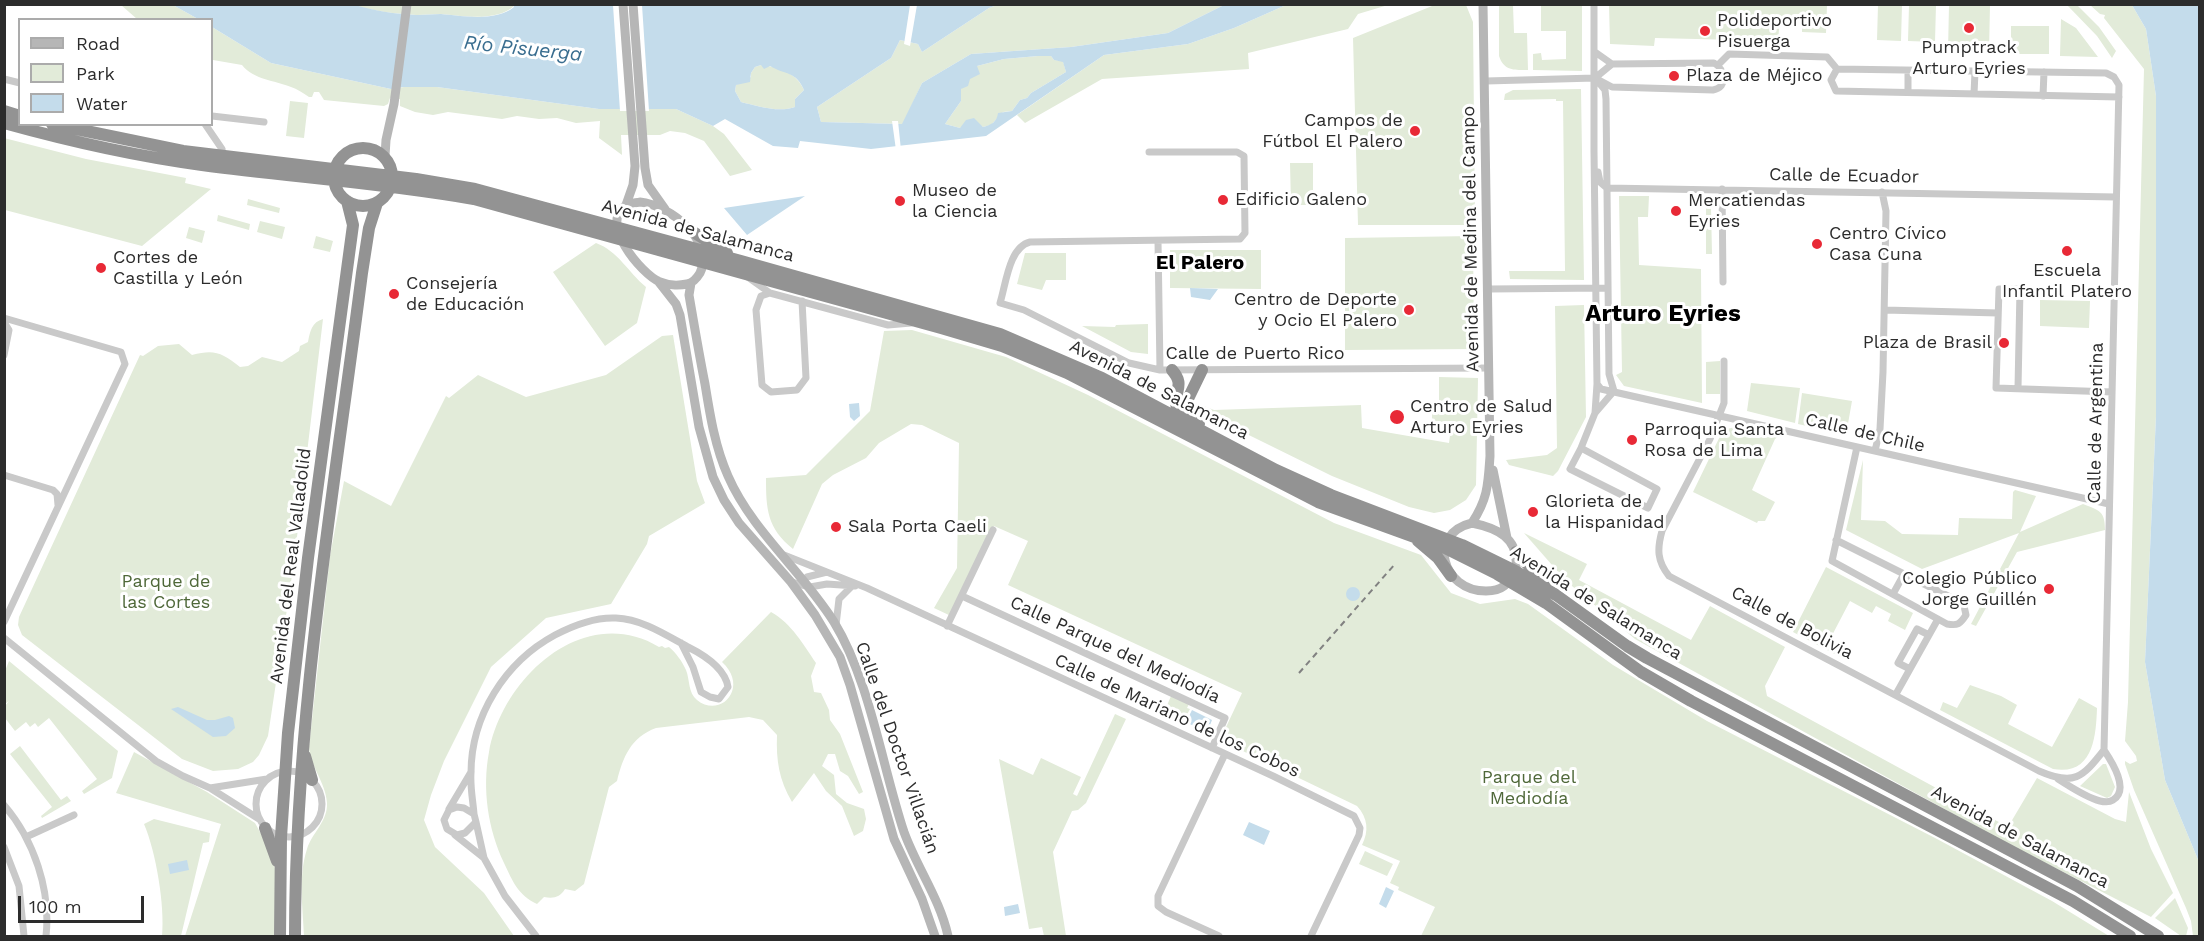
<!DOCTYPE html>
<html>
<head>
<meta charset="utf-8">
<style>
  body { margin:0 }
  #map { position:relative; width:2204px; height:941px; overflow:hidden; background:#fff; font-family:"Work Sans",sans-serif }
  canvas { display:block }
  .frame { position:absolute; inset:0; border:6px solid #2c2c2c; pointer-events:none }
  .legend { position:absolute; left:18px; top:18px; width:195px; height:108px; box-sizing:border-box; background:#fff; border:2px solid #ababab; margin:0; padding:8px 10px; list-style:none; font-size:18px; color:#2c2c2c }
  .legend li { display:flex; align-items:center; gap:12px; height:30px }
  .legend b { width:30px; border:2px solid #ababab }
  .scale { position:absolute; left:18px; top:896px; width:126px; height:27px; box-sizing:border-box; border:3px solid #2c2c2c; border-top:0; padding-left:8px; font-size:18px; line-height:21px; white-space:nowrap; color:#2c2c2c; -webkit-text-stroke:4px #fff; paint-order:stroke }
</style>
</head>
<body>
<div id="map">
<canvas width="2204" height="941"></canvas>
<div class="frame"></div>
<ul class="legend">
<li><b style="height:8px;background:#b6b6b6"></b>Road</li>
<li><b style="height:16px;background:#e2ebd9"></b>Park</li>
<li><b style="height:16px;background:#c4dceb"></b>Water</li>
</ul>
<div class="scale">100 m</div>
</div>
<script>
const ctx = document.querySelector('canvas').getContext('2d');
ctx.lineJoin = 'round';
function paint(path, color) { ctx.fillStyle = color; ctx.fill(path, 'evenodd'); }
function strokePath(path, color, width, dash) { ctx.strokeStyle = color; ctx.lineWidth = width; ctx.lineCap = dash ? 'butt' : 'round'; ctx.setLineDash(dash || []); ctx.stroke(path); }
function write(font, color, halo, rows, align = 'center') {
  ctx.font = font + ' "Work Sans",sans-serif'; ctx.lineWidth = 6; ctx.setLineDash([]); ctx.textBaseline = 'middle'; ctx.strokeStyle = halo; ctx.fillStyle = color; for (const [text, x, y, turn = 0] of rows) {
    ctx.save(); ctx.translate(x, y); ctx.rotate((+turn || 0) * Math.PI / 180); ctx.textAlign = isNaN(turn) ? turn : align; if (halo) ctx.strokeText(text, 0, 0); ctx.fillText(text, 0, 0); ctx.restore();
  }
}
const green = new Path2D(`
  M513,4L514,6C496,22 463,16 441,14C433,14 425,15 417,15C395,14 374,11 352,5Z
  M1437,4L1466,5L1473,22L1475,225H1358L1353,38Z
  M121,5H173L198,19H137Z
  M997,5H1224L1168,33L1071,47L971,54L922,83L903,124L821,122L817,107L891,58L900,40L918,44L922,52L989,8Z
  M1286,5H1388L1358,14L1348,29L1248,53L1249,69L1102,79L1025,123L1017,115L1104,55L1188,44L1234,28Z
  M1499,5H1513L1514,33H1527L1528,70C1514,70 1504,71 1499,56Z
  M1541,5H1582V71L1533,70V54L1541,53L1542,60L1566,59V31H1541Z
  M1609,5H1827L1826,33L1802,32V18H1780L1778,41L1655,38L1654,46L1610,44Z
  M1878,5H1902L1901,41L1877,40Z
  M1909,5H1936L1935,42L1908,41Z
  M1949,5H1990L1989,52L1948,51Z
  M2067,5H2077L2099,27L2116,51L2112,58L2097,36Z
  M2090,5H2132L2146,29L2156,96V416L2145,662L2165,780L2199,862V936H2193L2191,921L2186,908L2134,790L2125,764V761L2130,764L2137,761L2136,756L2125,741L2128,702L2144,69L2104,18L2105,15L2100,14Z
  M2061,19L2076,28L2098,57L2060,56Z
  M2011,26H2049V54H2011Z
  M212,27L271,63L391,89L404,87H437L599,109H676L713,126L724,134L752,170L730,176L704,141L685,133L670,131L660,135H621L622,155L599,138L600,121L576,123L557,118L539,119L517,116L502,119L448,112L433,115L415,112L400,106V99L390,98L388,104L384,106L324,100L319,92H314L312,97H309C303,93 297,89 291,87C274,80 254,80 242,65L213,60L212,58Z
  M1038,56H1051L1054,60L1063,61L1066,72L1031,93L1027,98L1020,100L1012,111L1003,112L991,125L983,127L977,123L960,128L945,124L961,101V89L977,66L1004,59Z
  M761,65C779,67 797,73 804,90L795,99V107C779,113 757,106 741,102L735,91L736,85L751,77V73L755,67Z
  M1581,89L1584,280L1510,279L1509,271H1565L1563,101H1556V99L1504,100L1505,94L1513,90Z
  M290,101L308,103L304,138L286,136Z
  M4,138L86,159L186,178L185,183L211,189L142,246L5,210Z
  M1290,163H1313V205H1291Z
  M1619,196H1649L1648,217H1638L1639,265L1701,269L1702,403L1624,386L1616,375L1622,372Z
  M248,199L280,208L279,213L247,205Z
  M1706,207H1711L1712,254H1706Z
  M218,215L250,224L249,230L217,221Z
  M260,221L285,227L282,239L257,232Z
  M189,227L205,231L202,243L186,238Z
  M316,236L333,241L330,252L313,248Z
  M1473,236L1474,349L1345,350V238Z
  M596,243C618,251 628,272 646,287L637,323L605,346L553,272Z
  M1170,250H1261V289L1170,288Z
  M1025,253H1066V280H1046L1042,290L1017,284Z
  M2040,300L2090,301L2089,328L2040,326Z
  M1584,305L1586,417L1558,471L1553,476L1509,465L1506,460L1547,455L1557,448L1555,306Z
  M323,319L294,562L268,736L259,755L253,762L238,769L213,771L182,759L22,635L18,625L19,617L140,355L143,356L158,346L179,344L192,355C215,349 222,353 240,367L248,366L262,357L282,362L299,351L300,346L308,342C310,331 312,322 323,319Z
  M1148,324V354L1131,352L1082,326L1115,327L1116,325Z
  M912,330L1006,357L1088,395L1334,523L1421,555L1451,593L1480,604L1515,599L1528,604L1613,665L1707,721L1937,839L2052,901L2109,936H1421L1435,907L1398,890L1399,887L1390,883L1400,861L1362,845C1369,831 1368,818 1357,806L1220,740L1242,693L1008,585L1028,541L994,526L951,616L934,608L957,568L959,443L922,425L911,424L879,443L866,458L833,475L822,484L793,549C767,528 766,509 766,478L806,475L870,411L884,331Z
  M673,335L697,481L705,503L649,536L647,544L611,604L546,618L491,667L444,761L431,795L424,820L435,847L484,893L514,936H304C303,909 298,876 307,849C312,833 328,821 327,803C326,783 310,766 309,747L330,556L344,481L391,506L446,396L449,398L478,375L526,397L606,375L662,336Z
  M1720,361V394H1706V362Z
  M1439,377L1478,378L1476,485L1466,500L1450,510L1434,513L1409,507L1332,476L1194,408V402L1214,410L1361,405L1362,428L1449,443L1451,428L1432,424V405L1439,404Z
  M1751,383L1800,388L1795,423L1747,411Z
  M1802,393L1852,401L1846,435L1798,424Z
  M1735,427L1779,436L1775,439L1752,490L1775,502L1765,521H1758L1757,523L1693,492L1723,430Z
  M1863,460L1861,520L1885,521L1902,534L1958,535L1959,518L2012,519L2013,492L2015,490L2036,496L2020,532L2083,504C2100,511 2105,511 2105,530L2017,552L1976,626L1971,624L2019,533L1922,569L1846,530Z
  M1524,533L1587,564L1579,580L1691,640L1710,606L1785,647L1765,686L1767,696L2008,827L2037,778L2115,819L2126,822L2129,792L2151,849L2173,893L2151,917L2001,840L1635,639L1566,581Z
  M1826,567L1913,613L1905,630L1888,621L1891,614L1876,606L1872,613L1850,601L1828,643L1848,654L1846,660L1793,632Z
  M771,612C792,624 803,644 816,663L811,676L814,692L821,693L829,710L830,720L840,734L863,792L859,794L848,776L840,771L835,754H828L822,766L834,775L836,794L847,803L864,809L866,819L863,831L854,836L842,806L826,791L814,773L792,802C779,780 776,760 777,735L763,720L749,717L656,728C631,737 623,757 617,781L609,787L584,884L575,891L565,889C560,897 554,899 544,897L537,904C518,895 513,882 504,863C488,829 482,789 489,752C502,679 583,602 659,647L662,646L665,648L669,647C676,653 682,661 686,670C690,680 688,693 697,700C720,719 750,688 722,662Z
  M9,661L118,751L112,778L84,794L82,791L97,779L49,718L38,727L35,723L30,727L26,722L15,731L5,718V706L9,701L5,704V671Z
  M1970,685L2001,696L2017,705L2008,724L2052,747L2079,698L2097,708C2096,737 2093,776 2053,769L1940,710L1943,702L1957,708Z
  M1171,696L1189,704L1187,708L1190,709L1183,722L1163,715Z
  M1115,714L1126,719L1086,803L1078,810L1072,811L1053,852L1066,936H1044L1042,927L1029,929L999,759L1033,775L1041,758L1081,777L1073,794L1077,796Z
  M20,746L61,800L67,796L71,801L42,818L41,816L52,807L10,754Z
  M134,752L207,792L255,823L265,841L275,868L276,936H185L221,824L116,793Z
  M2103,764H2106L2115,787L2111,796L2107,798L2080,786Z
  M154,819L210,833L209,842L203,843L181,936H162C165,906 156,852 144,824Z
  M1365,851L1393,864L1387,876L1359,864Z
  M2175,898L2188,928L2186,936H2181L2155,918Z`);
const water = new Path2D(`
  M352,4C374,11 395,14 417,15C425,15 433,14 441,14C462,16 496,22 514,7L513,4L997,5L989,8L922,52L918,44L900,40L891,58L817,107L821,122L902,124L922,83L971,54L1071,47L1168,33L1224,5H1286L1234,28L1188,44L1104,55L986,136L871,149L800,141L798,148L773,146L725,119L713,126L676,109H599L437,87H403L391,89L271,63L212,27V20L198,19L173,5ZM1038,56H1051L1054,60L1063,62L1066,72L1031,93L1027,98L1020,100L1012,111L998,113C997,122 991,125 983,127L974,118L966,120L960,128L945,124L961,101V89L968,86L970,79L980,74L977,66L1004,59ZM761,65L764,69L770,66C785,75 796,71 804,90L795,99V107C779,113 757,106 741,102L735,91L736,85L750,82L751,73L755,67Z
  M2132,5H2199V862L2165,780L2145,662L2156,416V96L2146,29Z
  M805,196L747,235L724,208Z
  M1190,288L1218,289L1210,300L1191,297Z
  M859,403L860,416L854,421L850,417L849,404Z
  M1346 594a7 7 0 1 1 14 0a7 7 0 1 1-14 0Z
  M178,707L207,720H215L229,716L233,718L235,728L226,736L213,737L171,709Z
  M1192,710L1212,720L1207,733L1186,722Z
  M1249,822L1270,831L1264,845L1243,835Z
  M187,860L189,870L170,874L168,864Z
  M1386,887L1394,891L1386,908L1379,904Z
  M1018,904L1020,913L1005,916L1004,907Z`);
const pier = new Path2D(`
  M613,5H642L649,111H620Z
  M910,5H917L910,46L904,44Z
  M892,121H898L901,150H896Z`);
const street = new Path2D(`
  M1594,4V151L1597,384L1601,389L2109,504
  M1595,52L1612,64
  M1714,63C1725,69 1729,87 1713,90L1612,87L1595,78L1612,64Z
  M1718,65L1729,54L1827,57L1837,69
  M1837,69L2106,73L2114,77L2119,85L2104,750
  M1837,69L1831,80L1836,91L2119,97
  M1595,78L1605,90L1606,99L1609,374L1614,391
  M4,79L20,83
  M1486,81L1595,78
  M1908,92V71
  M1974,94L1975,72
  M2043,96L2044,72
  M212,116L264,122
  M205,124L222,149
  M1149,152H1237L1244,156L1245,233L1240,239L1030,242C1009,247 1006,284 1000,303L1024,310L1129,363L1160,370L1489,368
  M1598,172L1600,182L1607,188L2116,197
  M1722,189L1723,282
  M1158,241L1160,370
  M749,278L770,293L888,325L911,323
  M1489,289L1608,288
  M770,293L761,296L756,310L762,385L771,392L797,390L806,378L802,301
  M1885,310L1998,313
  M4,318L121,352L125,364L4,622
  M4,322L9,330L4,355
  M1724,361V403L1710,439L1662,531C1657,549 1657,561 1669,576L2039,771C2074,786 2082,778 2104,750
  M2018,388L2020,289H1999L1996,388L2112,392
  M1595,413L1597,384
  M1581,448L1657,489L1648,508L1570,469Z
  M1581,448L1595,413L1614,391
  M1875,451L1880,429L1883,372L1886,211L1882,192
  M4,475L53,490L57,494L58,505
  M1836,540L1956,600L1964,606L1966,615C1960,624 1958,626 1947,624L1832,561L1857,447
  M784,555L867,588L1273,776L1354,816L1360,828L1359,835L1311,936
  M791,582L810,587L827,584L855,586
  M802,585L807,577L827,572
  M1893,594L1904,574
  M962,596L1225,718L1212,748
  M836,625L839,599L852,586
  M947,626L993,530
  M4,638L156,761L183,776L210,788L259,819
  M1910,669L1898,663L1917,629L1929,635
  M1896,694L1938,619
  M256 804a33 33 0 1 1 66 0a33 33 0 1 1-66 0Z
  M2058,779C2071,787 2085,797 2100,801C2104,802 2110,802 2113,800C2130,790 2112,762 2104,750
  M210,788L267,779
  M4,805C34,840 51,890 46,936
  M457,807L464,808L474,814L476,822L465,833L457,835L447,829L444,820L449,810Z
  M449,809L471,772
  M474,814C473,801 470,787 471,773C471,716 505,662 555,635C572,626 596,617 616,618C642,619 666,635 688,647C704,655 725,668 728,687L719,699L710,697L701,692L693,667L681,643
  M476,822L484,858L505,896L536,936
  M455,835L484,858
  M26,837L74,815
  M4,847L19,886L24,936
  M1219,936L1166,912L1158,906V896L1225,754`);
const secondary = new Path2D(`
  M623,4L635,166L633,185L626,205
  M633,4L645,168L648,185L665,209
  M385,156L386,140L394,104L407,4
  M640,202C669,205 716,241 700,273C697,278 693,283 687,284C678,286 667,285 660,282C641,274 597,221 627,205C631,203 636,203 640,202Z
  M658,281L676,304L680,315L699,427L713,477L724,500L739,523L791,582L815,615L840,657L850,685L894,839L922,899L935,936
  M691,283L689,295C694,324 699,354 705,384C710,415 715,447 728,476C752,531 802,571 834,622C870,681 882,766 904,832C917,868 940,899 948,936
  M1493,470L1507,538
  M1472,523C1488,498 1488,485 1490,456L1483,4
  M1472,523C1497,528 1519,538 1516,567C1515,574 1510,582 1504,586C1499,590 1492,591 1486,591C1442,591 1426,534 1472,523Z`);
const highway = new Path2D(`
  M4,111L20,116
  M4,123C69,141 135,156 202,165C293,177 384,183 474,199L941,328L1002,346L1067,373L1318,502L1445,548L1497,574L1546,603L1641,672L1691,701L2073,901L2130,936
  M52,124L183,151L416,179L475,189L741,261L1000,334L1102,378L1276,470L1331,495L1462,545L1515,571L1556,595L1627,646L1647,658L2077,886L2158,936
  M334 177a29 29 0 1 1 58 0a29 29 0 1 1-58 0Z
  M690,230L727,253
  M1172,370C1184,384 1176,388 1176,403C1177,410 1178,417 1181,423
  M1199,424L1188,412L1186,403L1202,370
  M1418,541L1438,558L1451,576
  M1516,552L1545,583
  M305,756L312,780
  M265,828L277,861
  M280,936L281,837L288,733L308,558L353,225L347,201
  M295,936C295,714 334,493 362,273L369,228L377,203`);
const rail = new Path2D(`
  M1299,673L1395,564`);
const markers = [
  [1969,28,6,"#e82936"],
  [1705,31,6,"#e82936"],
  [1674,76,6,"#e82936"],
  [1415,131,6,"#e82936"],
  [1223,200,6,"#e82936"],
  [900,201,6,"#e82936"],
  [1676,211,6,"#e82936"],
  [1817,244,6,"#e82936"],
  [2067,251,6,"#e82936"],
  [101,268,6,"#e82936"],
  [394,294,6,"#e82936"],
  [1409,310,6,"#e82936"],
  [2004,343,6,"#e82936"],
  [1397,417,8,"#e82936"],
  [1632,440,6,"#e82936"],
  [1533,512,6,"#e82936"],
  [836,527,6,"#e82936"],
  [2049,589,6,"#e82936"]
];
const poiNames = [
  ["Polideportivo",1717,21],
  ["Pisuerga",1717,42],
  ["Pumptrack",1969,48,"center"],
  ["Arturo Eyries",1969,69,"center"],
  ["Plaza de Méjico",1686,76],
  ["Campos de",1403,121,"right"],
  ["Fútbol El Palero",1403,142,"right"],
  ["Museo de",912,191],
  ["la Ciencia",912,212],
  ["Edificio Galeno",1235,200],
  ["Mercatiendas",1688,201],
  ["Eyries",1688,222],
  ["Centro Cívico",1829,234],
  ["Casa Cuna",1829,255],
  ["Cortes de",113,258],
  ["Castilla y León",113,279],
  ["Escuela",2067,271,"center"],
  ["Infantil Platero",2067,292,"center"],
  ["Consejería",406,284],
  ["de Educación",406,305],
  ["Centro de Deporte",1397,300,"right"],
  ["y Ocio El Palero",1397,321,"right"],
  ["Plaza de Brasil",1992,343,"right"],
  ["Centro de Salud",1410,407],
  ["Arturo Eyries",1410,428],
  ["Parroquia Santa",1644,430],
  ["Rosa de Lima",1644,451],
  ["Glorieta de",1545,502],
  ["la Hispanidad",1545,523],
  ["Sala Porta Caeli",848,527],
  ["Colegio Público",2037,579,"right"],
  ["Jorge Guillén",2037,600,"right"]
];
const streetNames = [
  ["Calle de Ecuador",1844,176,1],
  ["Avenida de Salamanca",698,231,15],
  ["Avenida de Medina del Campo",1471,239,-91],
  ["Calle de Puerto Rico",1255,354],
  ["Avenida de Salamanca",1159,390,27],
  ["Calle de Argentina",2096,423,-89],
  ["Calle de Chile",1865,433,13],
  ["Avenida del Real Valladolid",291,566,-83],
  ["Avenida de Salamanca",1596,603,32],
  ["Calle de Bolivia",1792,623,28],
  ["Calle Parque del Mediodía",1115,650,25],
  ["Calle de Mariano de los Cobos",1177,716,25],
  ["Calle del Doctor Villacián",897,748,71],
  ["Avenida de Salamanca",2020,837,28]
];
const parkNames = [
  ["Parque de",166,582],
  ["las Cortes",166,603],
  ["Parque del",1529,778],
  ["Mediodía",1529,799]
];
const waterNames = [
  ["Río Pisuerga",523,49,6]
];
const neighbourhoodNames = [
  ["El Palero",1200,263]
];
const districtNames = [
  ["Arturo Eyries",1663,314]
];
paint(green, '#e2ebd9');
paint(water, '#c4dceb');
paint(pier, '#fff');
strokePath(street, '#c9c9c9', 7);
strokePath(secondary, '#b6b6b6', 9);
strokePath(highway, '#939393', 12);
strokePath(rail, '#818181', 2, [6, 4.5]);
for (const [x, y, r, color] of markers) { const dot = new Path2D(); dot.arc(x, y, r, 0, 2 * Math.PI); ctx.fillStyle = color; ctx.fill(dot); strokePath(dot, '#fff', 2); }
write('18px', '#2c2c2c', '#fff', poiNames, 'left');
write('18px', '#2c2c2c', '#fff', streetNames);
write('18px', '#4f6839', '#fff', parkNames);
write('italic 20px', '#396d8f', '#fff', waterNames);
write('bold 20px', '#000', '#fff', neighbourhoodNames);
write('bold 24px', '#000', '#fff', districtNames);
</script>
</body>
</html>
